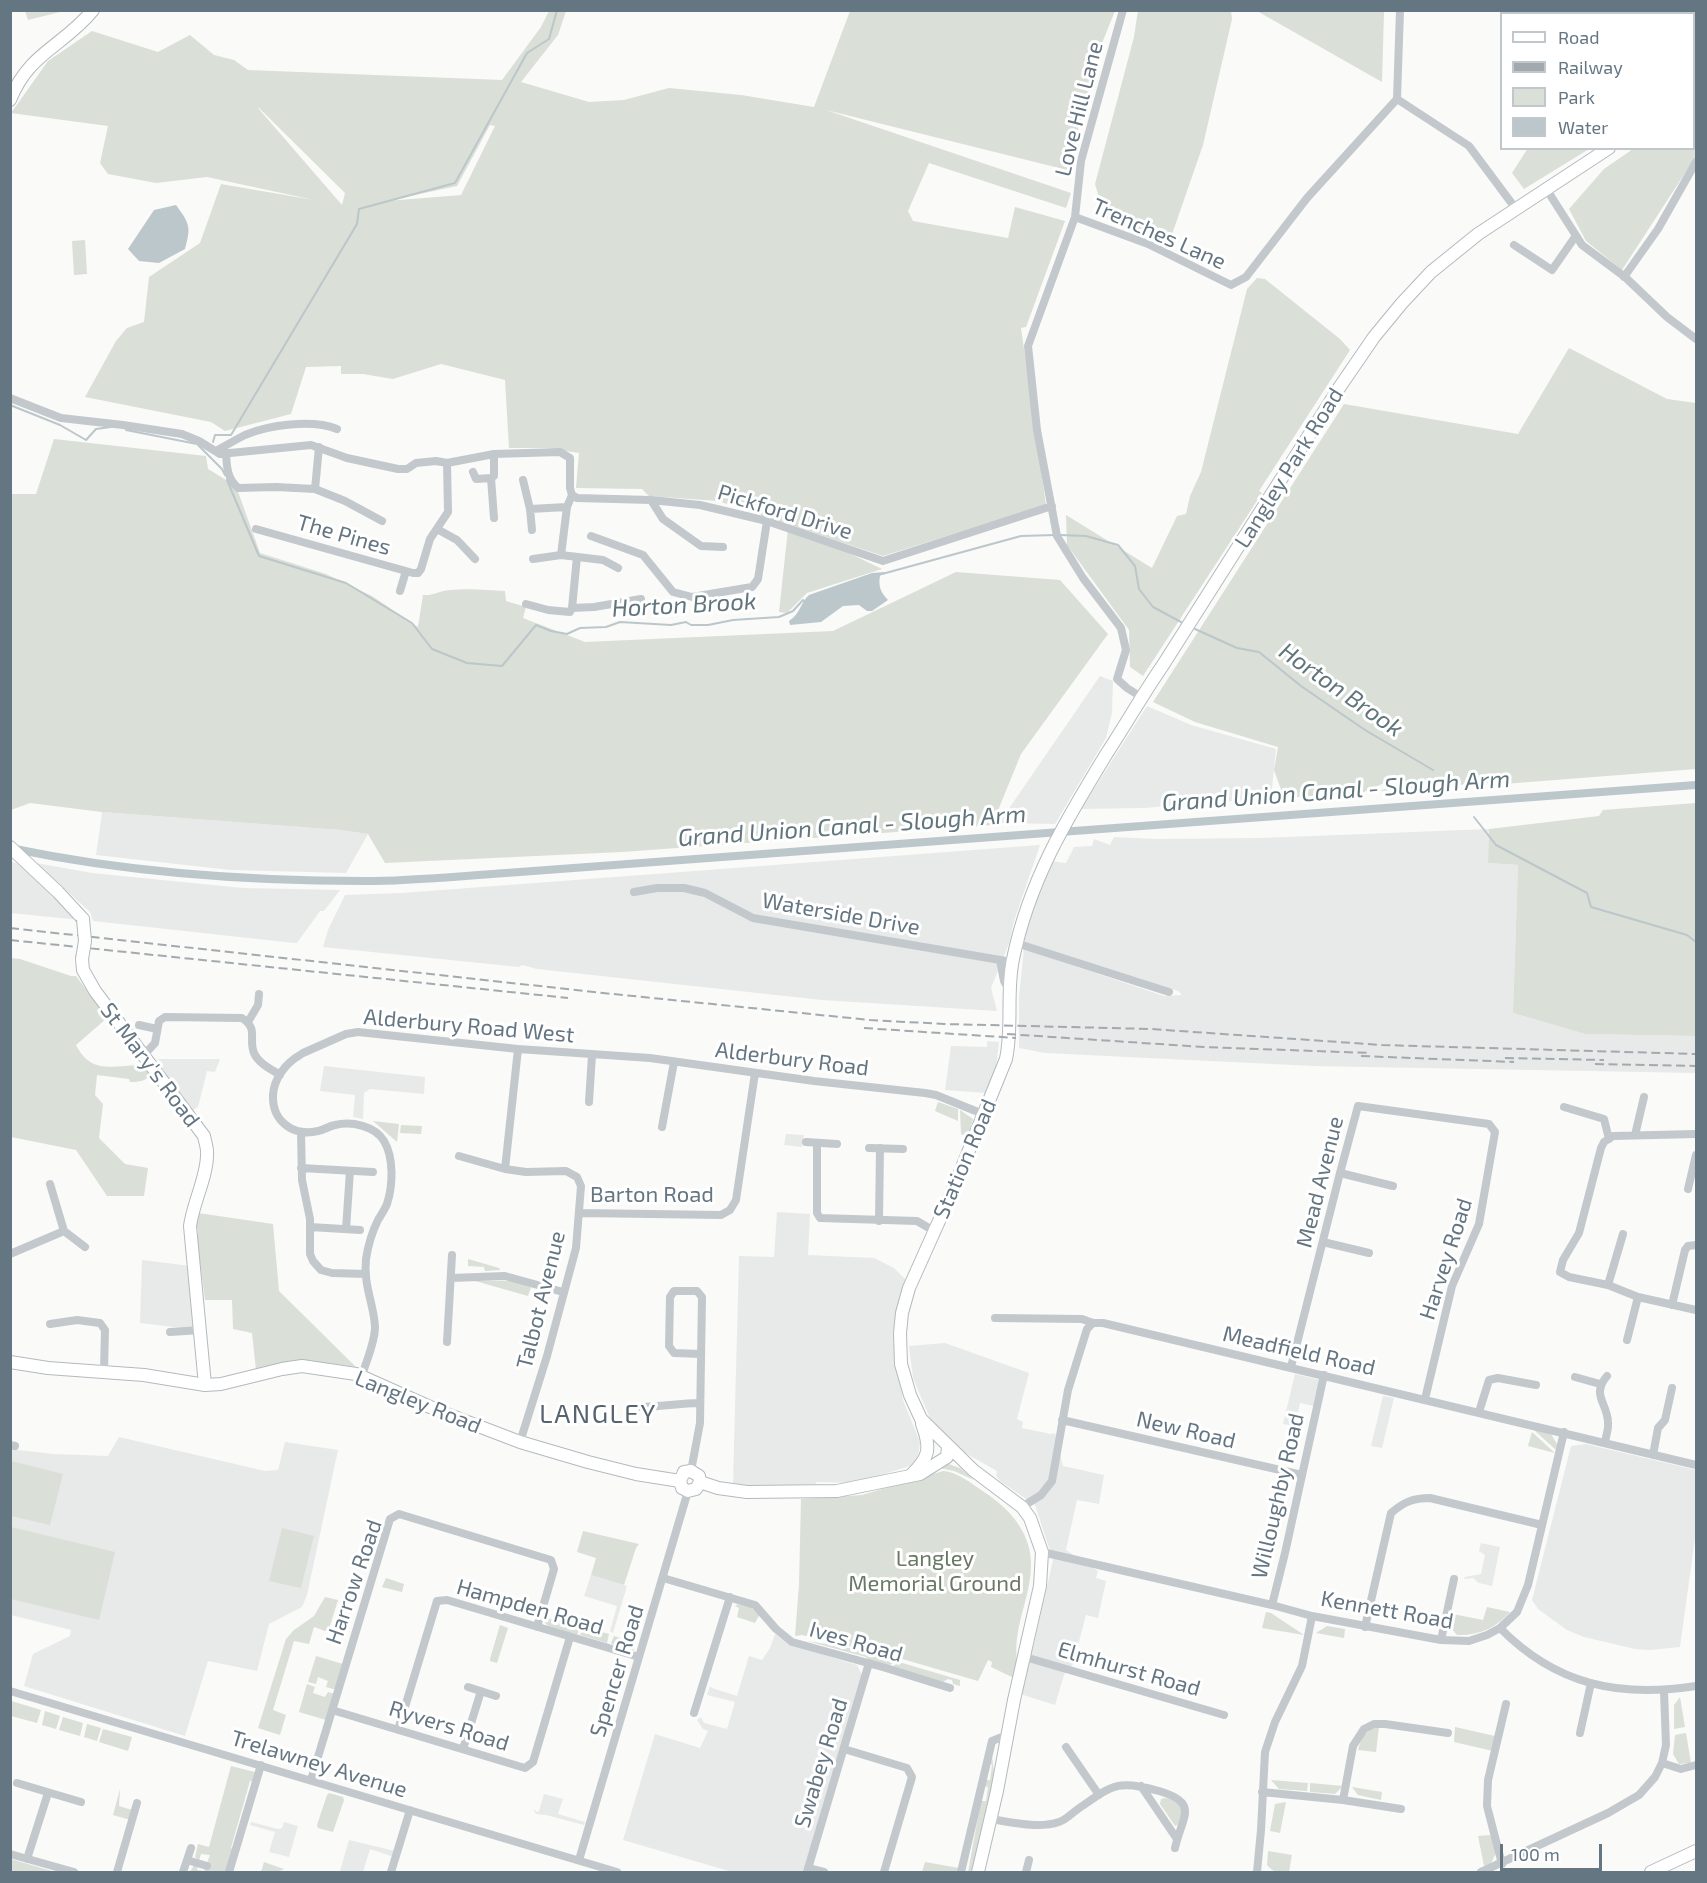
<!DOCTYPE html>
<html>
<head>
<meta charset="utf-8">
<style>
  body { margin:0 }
  #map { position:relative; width:1707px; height:1883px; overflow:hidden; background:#fafaf8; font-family:"Exo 2",sans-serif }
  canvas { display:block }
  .frame { position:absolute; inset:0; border:12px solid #657683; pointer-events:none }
  .legend { position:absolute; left:1500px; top:12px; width:195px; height:138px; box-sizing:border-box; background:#fff; border:2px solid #c1c8cd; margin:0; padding:8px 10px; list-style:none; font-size:18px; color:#657683 }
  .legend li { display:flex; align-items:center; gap:12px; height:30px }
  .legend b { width:30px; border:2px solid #c1c8cd }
  .scale { position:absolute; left:1500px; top:1844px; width:102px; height:27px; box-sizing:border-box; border:3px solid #657683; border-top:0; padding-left:8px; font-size:18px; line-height:21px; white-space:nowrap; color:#657683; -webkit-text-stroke:4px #fff; paint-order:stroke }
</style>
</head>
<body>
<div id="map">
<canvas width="1707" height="1883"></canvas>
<div class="frame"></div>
<ul class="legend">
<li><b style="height:8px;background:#fff"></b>Road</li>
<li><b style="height:8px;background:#a2aab0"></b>Railway</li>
<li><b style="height:16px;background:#dadfd7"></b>Park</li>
<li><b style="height:16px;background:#bbc7cb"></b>Water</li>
</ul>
<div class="scale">100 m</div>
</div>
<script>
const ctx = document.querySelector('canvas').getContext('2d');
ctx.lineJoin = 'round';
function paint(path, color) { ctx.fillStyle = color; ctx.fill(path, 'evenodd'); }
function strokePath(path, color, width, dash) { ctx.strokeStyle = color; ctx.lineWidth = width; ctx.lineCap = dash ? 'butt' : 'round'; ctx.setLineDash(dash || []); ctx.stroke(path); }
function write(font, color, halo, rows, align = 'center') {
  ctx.font = font + ' "Exo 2",sans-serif'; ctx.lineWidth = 6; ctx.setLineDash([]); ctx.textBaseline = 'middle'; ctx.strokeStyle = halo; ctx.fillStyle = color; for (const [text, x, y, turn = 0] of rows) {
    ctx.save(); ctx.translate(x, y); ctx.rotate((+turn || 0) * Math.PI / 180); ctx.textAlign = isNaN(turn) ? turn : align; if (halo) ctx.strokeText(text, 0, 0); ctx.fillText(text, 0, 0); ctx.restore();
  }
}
const built = new Path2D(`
  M1100,676L1113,681L1112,713L1106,738L1055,824L999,823Z
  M1147,706L1191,725L1276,749L1271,798L1144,808L1081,809Z
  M102,812L341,830L368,834L346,873L230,870L96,855Z
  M1489,829L1488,863L1518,865L1513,1013L1585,1034L1696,1036V1073L1314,1066L1045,1053L1019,1048V996L1024,949L1164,996L1182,995L1178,991L1022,941L1050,861L1066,863L1074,847L1092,846L1094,839L1110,845L1114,837L1156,839L1262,838Z
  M1040,845L1014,921L1009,943L991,988L997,1011L822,1000L537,969L522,965L519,967L323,947L328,930L345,895L402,893Z
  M10,861L29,868L80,920L11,913Z
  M36,863L92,873L243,888L340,890L324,911H320L297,943H294L93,921L90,912Z
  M987,1041L999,1042L995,1077L987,1093L945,1090L951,1046L987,1047Z
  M158,1059H220L215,1072L207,1071L198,1107L193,1110L166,1075Z
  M324,1066L425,1077L424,1094L370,1089L364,1093L363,1119L353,1117L355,1095L320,1091Z
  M786,1134L804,1135L802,1147L784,1145Z
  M777,1212L810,1214L808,1255L874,1258L894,1268L905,1279H909L898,1361L903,1400L920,1442L918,1459L913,1465L855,1483L816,1482V1484L783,1486L733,1485L739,1256L774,1257Z
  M142,1260L191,1266L193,1327L182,1328L140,1323Z
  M945,1343L1029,1373L1017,1419L1023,1422L1022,1428L1051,1434L1055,1433L1063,1466L1104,1475L1099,1504L1077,1500L1066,1550L1098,1571L1096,1578L1106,1581L1098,1618L1086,1615L1073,1664L1064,1675L1055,1705L1020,1694L1034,1644L1053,1560L1035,1505L1000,1481L996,1476L997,1471L967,1454L962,1453L934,1428L913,1378L909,1346Z
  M1295,1374L1320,1380L1314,1406L1300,1403L1295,1426L1283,1424Z
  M1383,1396L1394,1398L1382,1448L1371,1446Z
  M119,1437L265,1471L278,1470L285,1442L338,1450L307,1595L302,1607L269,1624L257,1671L208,1661L185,1736L24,1686L33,1654L70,1636L71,1630L11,1615L10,1449L53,1454L108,1456Z
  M1586,1444L1696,1470V1531L1680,1647L1650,1650L1635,1649L1584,1637L1567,1630L1553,1620L1538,1609L1532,1600L1571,1446Z
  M1481,1543L1500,1547L1492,1586L1479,1583L1473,1578L1464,1579L1465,1577L1481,1574L1485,1555L1479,1551Z
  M591,1575L627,1586L613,1633L610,1631L617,1606L584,1596Z
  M775,1634L789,1644L857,1665L863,1677L805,1871L732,1872L623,1840L655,1734L700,1748L708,1731L703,1729L697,1720L701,1717L704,1723L727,1729L735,1702L707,1695L710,1686L712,1688L737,1696L749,1656L762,1660L770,1648Z
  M544,1794L563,1799L558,1814L585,1822L584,1825L546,1815L536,1814L533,1809L537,1812L539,1811Z
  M251,1822L278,1829L282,1828L284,1822L298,1826L289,1857L269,1852L275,1832L250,1825Z
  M349,1840L395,1851L394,1857L370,1849L363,1872L340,1871Z`);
const green = new Path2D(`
  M1138,10L1231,11L1232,19L1203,145L1169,243L1105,217L1095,184L1134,37Z
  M25,11V10L64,11L28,20Z
  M549,11H566L558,35L521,82L589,102L624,100L669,88L741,95L814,107L850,11H1115L1100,48L1067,170L826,110L1071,193L1066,208L929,163L908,211L913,221L1008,238L1015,207L1065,221L1026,327L1021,328L1046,505L883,556L718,501L649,496L642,489L576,488L579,453L548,448H509L505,380L441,364L393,379L363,374H341V366L306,367L291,414L225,431L211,422L85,397L116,341L127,328L144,322L149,277L200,243L221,184L314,200L207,177L156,183L108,174L100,163L108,126L11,113L48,61L92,31L158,52L190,35L214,55L234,60L248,70L502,80L541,27ZM259,108L345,193L342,205L258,108ZM490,125L495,126L461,195L387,201L457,186Z
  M1257,11H1384L1382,82Z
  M1507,11H1696V81L1694,83V14H1509Z
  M1696,104V156L1622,270L1586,241L1569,209L1604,169L1633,149L1694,148V106Z
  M1528,148H1589V149L1524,189L1512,173Z
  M85,240L87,274L74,275L72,241Z
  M1257,278L1265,279L1340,339L1350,350L1259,491L1262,493L1143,676L1130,667L1129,630L1067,545L1066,515L1152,568L1177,516L1186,514L1190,496L1201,472L1247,289Z
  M1569,348L1667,399L1696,403V769L1504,784L1497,782L1380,791L1406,780L1398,777L1364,792L1284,798L1274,770L1278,747L1195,722L1153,702L1344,404L1518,434Z
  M54,439L206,456L208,469L236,486L260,553L326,574L372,596L418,627L423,595C434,596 441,590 451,590C469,588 487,590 505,591L506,601L526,607L523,618L585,642L833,631L956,572L1060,580L1108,634L1021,754L992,825L622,852L385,863L368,834L341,830L102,812L30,803L11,810V494H36Z
  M788,529L851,554L882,569L807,593L787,613L779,612Z
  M1696,803V1036L1585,1034L1513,1013L1518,865L1488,863L1489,829L1599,816L1603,810Z
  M11,958L20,959L71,976H76L107,1018L76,1045C92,1077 117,1064 145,1065L153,1074C145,1081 140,1082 130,1082L129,1079L97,1075L95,1095L103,1104L99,1138L125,1164L148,1168L144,1196H107L76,1150L11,1137Z
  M938,1102L958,1109V1121L935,1111Z
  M960,1110L973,1119L968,1138L961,1134Z
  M373,1121L399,1124L397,1142Z
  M401,1125L422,1126L421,1134L400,1133Z
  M198,1213L273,1224L279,1291L356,1367C317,1361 294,1358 256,1370L252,1333L233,1329L232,1300H205L198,1247V1229H196Z
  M468,1259L499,1268L500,1270L485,1271L484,1267L468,1266Z
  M475,1281H513L531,1287L528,1296Z
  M1534,1430L1551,1434L1557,1444L1556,1450Z
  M1532,1432L1555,1453L1528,1446Z
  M11,1461L63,1474L50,1525L11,1516Z
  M949,1464L960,1468L974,1480L954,1471L939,1468Z
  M943,1471C958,1472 972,1484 984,1492C1009,1508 1032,1533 1031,1566C1031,1589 1020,1614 1017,1638C1015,1652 1018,1665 1016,1679L991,1667L992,1662L988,1660L978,1681L899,1658L802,1635L795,1636L799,1585L801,1499L862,1495Z
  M11,1527L115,1552L99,1620L11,1599Z
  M282,1528L314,1536L301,1588L269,1581Z
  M583,1531L639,1544L636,1548L624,1585L591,1575L596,1558L577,1552Z
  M386,1578L404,1584L402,1592L382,1587Z
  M325,1597L338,1600L328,1632L314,1627L309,1644L294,1641L273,1710L286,1715L280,1735L258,1728L286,1639L294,1630L314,1616Z
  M738,1604L750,1607L760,1614L755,1623L737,1617L739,1608L735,1606Z
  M1487,1607L1510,1612C1496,1628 1478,1636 1457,1635L1451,1628L1453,1614L1483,1620Z
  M1266,1612L1271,1613L1304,1635L1262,1628Z
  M547,1618L575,1624L579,1630L577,1635L549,1627L545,1623Z
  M500,1625L508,1628L497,1663L490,1661V1659Z
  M1327,1626L1345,1629L1344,1638L1316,1633Z
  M584,1627L609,1634L607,1643L580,1635Z
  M614,1636L636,1643L633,1652L614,1646L611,1643Z
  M807,1641L845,1647L897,1661L888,1666L867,1659L866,1657Z
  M316,1656L343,1664L337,1690L326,1687L328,1681L318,1677L316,1684L308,1682Z
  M899,1662L960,1680V1686L953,1684L952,1680L948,1679L943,1682L892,1667Z
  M307,1684L315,1687L313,1693L325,1697L328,1692L335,1694L326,1720L299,1712Z
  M1680,1697L1685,1727L1674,1729V1705Z
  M11,1701L41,1710L37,1723L11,1716Z
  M45,1711L60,1716L56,1729L42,1725Z
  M63,1717L83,1723L80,1736L59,1730Z
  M87,1724L101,1728L97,1741L84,1737Z
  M1379,1727L1376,1752L1358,1750C1361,1738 1366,1729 1379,1727Z
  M1455,1727L1495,1736L1493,1751L1454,1742Z
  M103,1729L132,1737L128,1751L99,1742Z
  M1686,1733L1691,1763L1679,1764L1673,1754L1675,1735Z
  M992,1756L995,1782L993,1793L971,1872H968L981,1801H986L988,1787L983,1786L985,1780H990L992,1765L988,1763Z
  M231,1766L255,1772L254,1782L250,1781L231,1848L235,1851L229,1872H190L194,1865H198L197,1870L204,1871L210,1855L201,1854L199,1861L195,1857L198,1844L209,1847Z
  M1271,1780L1308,1783L1307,1791L1279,1789Z
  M1310,1783L1343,1786L1335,1794L1310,1792Z
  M1352,1787L1382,1792L1381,1800L1358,1795Z
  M120,1789L119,1806L132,1810L134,1821L113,1815Z
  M329,1793L343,1797L344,1800L333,1832L318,1828L317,1825L327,1795Z
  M1165,1798L1181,1801L1183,1806L1180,1824L1175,1826L1160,1804L1161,1799Z
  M1286,1802L1280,1833L1270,1831L1275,1804Z
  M1491,1835L1496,1853L1491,1863L1484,1866L1478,1836Z
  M1268,1851L1292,1855L1289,1872C1279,1873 1274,1873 1267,1865Z
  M11,1859L55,1872H11Z
  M264,1862L284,1869L278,1872H261Z
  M925,1862L959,1868L958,1872H922Z`);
const water = new Path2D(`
  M176,205C190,224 191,227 185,249L159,263L139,261L128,249L154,210Z
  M885,572L880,576C878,586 881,593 888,600L872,611H867L859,605L843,606L821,622L790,625L789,621C801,613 800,603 809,595L872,573Z`);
const stream = new Path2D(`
  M10,405L60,425L86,440L96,429L111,427
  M126,430L197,444L222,469L225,475
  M213,442L215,435H231L357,224L359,209L455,183L527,53L549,39L557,10
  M227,480L259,556L346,583L412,623L432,649L467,663L502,666L536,625L551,631L567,634L580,628L606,627L620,622L671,625L686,622L691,625H708L733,620L779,617L793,611L803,600L805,602
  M1060,535L1086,536L1118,545L1135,566L1139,589L1153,607L1181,622
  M882,574L1021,536L1055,535
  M1195,629L1237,648L1259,652L1301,686L1365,730L1433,770
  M1474,817L1496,845L1587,893L1591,907L1687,935L1696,942`);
const canal = new Path2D(`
  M15,849C130,873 248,881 365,881C412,881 459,876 506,873L1696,785`);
const street = new Path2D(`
  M1123,10L1081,161L1075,217L1028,346L1037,430L1057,536L1083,578L1121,628L1126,650L1117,679L1127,688L1141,697
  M1397,99L1469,146L1516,209
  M1397,99L1400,10
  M1547,190L1582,245L1625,277L1667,317L1696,339
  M1075,217L1148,244L1231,285L1246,277L1307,198L1397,99
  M1514,245L1552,270L1575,237
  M1624,277L1658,229L1696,162
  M10,398L61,418L123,425L182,434L199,441L220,454L311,445L347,458L398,469H407L416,463L436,461L447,463L494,454L560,452L570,458V488L572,495
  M216,451C225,446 235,440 245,435C268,425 312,419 337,429
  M226,454C227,468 227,478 238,488L276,487L315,489L345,501L382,521
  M473,472L476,479L491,478L494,476V454
  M491,478L494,518
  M523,480L530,509
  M315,489L319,447
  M572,495L577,498L651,500L700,505L767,521L883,561L1052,506
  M651,500L663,519L701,546L723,547
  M256,529L413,573H418L421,569L430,539L448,512L447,463
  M437,529L457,540L475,559
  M532,530L530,509L567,507
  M591,536L643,555L673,592L692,597L752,587L758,579L767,521
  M561,555L603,560L618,568
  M533,559L561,555L567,507L572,495
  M400,591L406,571
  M526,604L548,610L570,612L572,608L594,607L641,599
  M572,608L577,557
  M634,892L657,888H684L705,893L753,918L1012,962
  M1016,943L1169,992
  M1000,960L1004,981L1009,990
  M248,1022L258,1005L259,994
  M139,1025L157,1029
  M303,1053L346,1034L358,1032L518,1049L650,1058L814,1081L925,1093L936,1095L983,1114
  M144,1055L155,1043L159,1021L165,1017L242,1018C259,1029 248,1038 254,1053C258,1063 271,1069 280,1075
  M300,1055C286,1063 274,1078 273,1095C272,1121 293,1137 318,1131C324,1130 329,1126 335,1125C352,1121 375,1126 384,1141C394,1158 393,1185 387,1204C385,1209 381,1215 378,1220C372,1232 368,1246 366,1259C363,1285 374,1304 375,1327C375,1343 366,1361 362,1376
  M589,1102L592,1055
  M1564,1107L1604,1119L1609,1139
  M662,1127L674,1062
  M301,1132L302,1180L310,1219V1254L313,1261L321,1270L332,1273L366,1274
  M1696,1134L1613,1136L1604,1142L1601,1148L1579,1233L1563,1260L1560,1272L1569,1277L1608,1285L1638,1297L1696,1310
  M1635,1135L1644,1097
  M806,1142L837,1144
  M817,1143V1213L820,1218L917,1221L934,1231
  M869,1148L903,1149
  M459,1156L505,1169L526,1172L566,1171L577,1177L581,1186L576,1248L547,1356L520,1442
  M301,1168L373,1172
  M505,1169L518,1049
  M1340,1173L1393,1186
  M1688,1189L1696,1155
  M579,1213L721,1215L730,1210L736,1200L755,1073
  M879,1221L880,1148
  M310,1227L360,1230
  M346,1229L350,1171
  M64,1231L85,1247
  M1323,1242L1369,1253
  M10,1254L64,1231L50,1184
  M451,1278L505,1276L563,1292
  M1608,1285L1623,1234
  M1672,1305L1685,1250L1688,1246L1696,1245
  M995,1318L1082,1319L1093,1323H1103L1696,1465
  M50,1324L77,1320L100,1323L105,1330L104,1371
  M170,1332L201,1330
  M1627,1340L1638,1297
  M447,1342L452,1255
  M1291,1367L1340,1173L1358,1106L1489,1124L1495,1132L1479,1224L1452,1286L1425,1399
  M1575,1377L1600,1384
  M641,1407C661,1407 679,1403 700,1403
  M1479,1412L1489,1380L1498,1378L1536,1385
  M1062,1420L1302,1475
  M1605,1442C1606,1436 1609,1428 1608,1422C1607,1402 1591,1395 1607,1376
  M10,1445L15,1446
  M1653,1455L1658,1428L1665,1420L1672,1388
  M691,1471L700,1423L702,1297L697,1291H674L670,1297L669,1346L674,1353L701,1354
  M1022,1507L1041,1495L1052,1481L1068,1390L1087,1329L1093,1323
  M1042,1552L1272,1605L1285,1553L1324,1375
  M663,1578L755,1605L776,1629L792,1642L886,1668L950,1688
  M1272,1605L1312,1616L1441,1640L1469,1641L1487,1635L1500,1628L1517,1612L1528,1585L1564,1432
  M1365,1627L1391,1513C1404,1502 1413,1498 1430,1498L1542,1525
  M1500,1628C1556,1685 1619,1698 1696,1686
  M1441,1640L1454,1579
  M1025,1657L1224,1715
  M468,1687L496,1696
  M10,1691L617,1872
  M332,1710L525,1768L533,1762L570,1637
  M694,1713L730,1597
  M398,1730L437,1601L447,1600L639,1657
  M1580,1733L1591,1683
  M1066,1747L1099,1795
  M463,1749L481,1691
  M844,1749L907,1768L912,1777L884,1872
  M1662,1763L1681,1769L1696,1765
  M311,1780L390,1519L399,1514L551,1560L554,1569L537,1627
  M17,1783L81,1802
  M1141,1786L1177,1839
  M1262,1792L1343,1800L1401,1809
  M1343,1800L1353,1746L1364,1729L1374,1724H1385L1448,1733
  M990,1819C1011,1822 1038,1829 1059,1822C1066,1820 1072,1813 1078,1809C1113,1785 1117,1779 1159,1791C1200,1803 1182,1816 1175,1848
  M10,1854L74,1872
  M27,1859L48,1793
  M187,1860L207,1866
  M579,1860L688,1491
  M1502,1864L1487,1806L1488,1780L1506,1704
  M808,1868L824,1872
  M117,1872L137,1803
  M183,1872L191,1848
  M229,1872L261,1765
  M391,1872L410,1810
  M807,1872L869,1663
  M961,1872L992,1741L1007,1735
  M1026,1872L1029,1860
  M1257,1872L1261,1830L1265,1752L1275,1722L1302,1666L1312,1616
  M1481,1872L1608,1813L1639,1795L1655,1777L1662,1763L1666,1745L1664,1691`);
const secondary = new Path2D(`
  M1694,96L1696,94
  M10,100C29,52 64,46 93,10
  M10,847L58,892L83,919
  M82,959L83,970L95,991L204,1136C205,1142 208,1149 207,1155C207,1177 193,1203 190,1226L205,1385
  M10,1362L48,1368L144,1375L205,1385L221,1384L282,1369L302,1366L356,1374L439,1411L520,1442L588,1462L636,1474L680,1481
  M911,1475C930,1457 931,1448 922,1424
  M680,1481L684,1472L691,1471L699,1476L700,1482
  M680,1481L682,1488L688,1491L696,1489L700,1482
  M700,1482L718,1488L747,1492L837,1491L920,1474L947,1457L948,1447
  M978,1872L997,1791L1014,1700L1040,1586L1042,1552L1030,1518L1022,1507L973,1470L921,1419L910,1395L901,1364L900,1333L902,1313L909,1288L952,1192L1006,1059C1013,1026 1006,992 1013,959C1029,881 1066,820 1107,753C1126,724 1143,694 1163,665L1339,388L1374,337L1402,303L1431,272L1478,234L1609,148
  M1651,1872L1696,1851`);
const rail = new Path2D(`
  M10,928L603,993L870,1020L944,1024L1151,1029L1382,1045L1696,1054
  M10,940L568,998
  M864,1028L1016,1038
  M1007,1034L1204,1047L1370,1053
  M1361,1056L1514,1062
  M1505,1058L1604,1060
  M1595,1064L1696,1066`);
const secondaryBridge = new Path2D(`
  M82,959L85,941L83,919`);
const streetNames = [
  ["Love Hill Lane",1079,109,-76],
  ["Trenches Lane",1159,234,24],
  ["Langley Park Road",1289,468,-58],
  ["Pickford Drive",785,512,17],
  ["The Pines",344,535,16],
  ["Waterside Drive",841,914,10],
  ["Alderbury Road West",469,1026,5],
  ["Alderbury Road",792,1059,7],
  ["St Mary's Road",150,1065,53],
  ["Station Road",965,1159,-67],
  ["Mead Avenue",1320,1182,-76],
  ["Barton Road",652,1195],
  ["Harvey Road",1446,1259,-72],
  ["Talbot Avenue",541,1300,-76],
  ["Meadfield Road",1299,1351,13],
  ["Langley Road",418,1402,22],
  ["New Road",1186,1430,13],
  ["Willoughby Road",1278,1496,-77],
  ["Harrow Road",354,1582,-71],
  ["Hampden Road",530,1607,16],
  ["Kennett Road",1387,1610,10],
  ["Ives Road",856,1642,16],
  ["Elmhurst Road",1129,1669,16],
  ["Spencer Road",617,1671,-73],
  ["Ryvers Road",449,1726,17],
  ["Swabey Road",821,1763,-73],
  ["Trelawney Avenue",319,1764,17]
];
const parkNames = [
  ["Langley",935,1559],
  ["Memorial Ground",935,1584]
];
const waterNames = [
  ["Horton Brook",684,605,-3],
  ["Horton Brook",1341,690,35],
  ["Grand Union Canal - Slough Arm",1336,791,-4],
  ["Grand Union Canal - Slough Arm",852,826,-4]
];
const quarterNames = [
  ["LANGLEY",598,1414]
];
paint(built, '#e8e9e9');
paint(green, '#dadfd7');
paint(water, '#bbc7cb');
strokePath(stream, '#bbc7cb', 2);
strokePath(canal, '#bbc7cb', 8);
strokePath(secondary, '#b3babf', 14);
strokePath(street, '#c3c8cc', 8);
strokePath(secondary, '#fff', 12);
strokePath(rail, '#a2aab0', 2, [9, 4.5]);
strokePath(secondaryBridge, '#b3babf', 14, []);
strokePath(secondaryBridge, '#fff', 12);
write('22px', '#657683', '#fff', streetNames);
write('22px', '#687a64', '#fff', parkNames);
write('italic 24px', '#60757c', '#fff', waterNames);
ctx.letterSpacing = '1.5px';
write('26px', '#57646e', '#fff', quarterNames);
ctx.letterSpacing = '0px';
</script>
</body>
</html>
